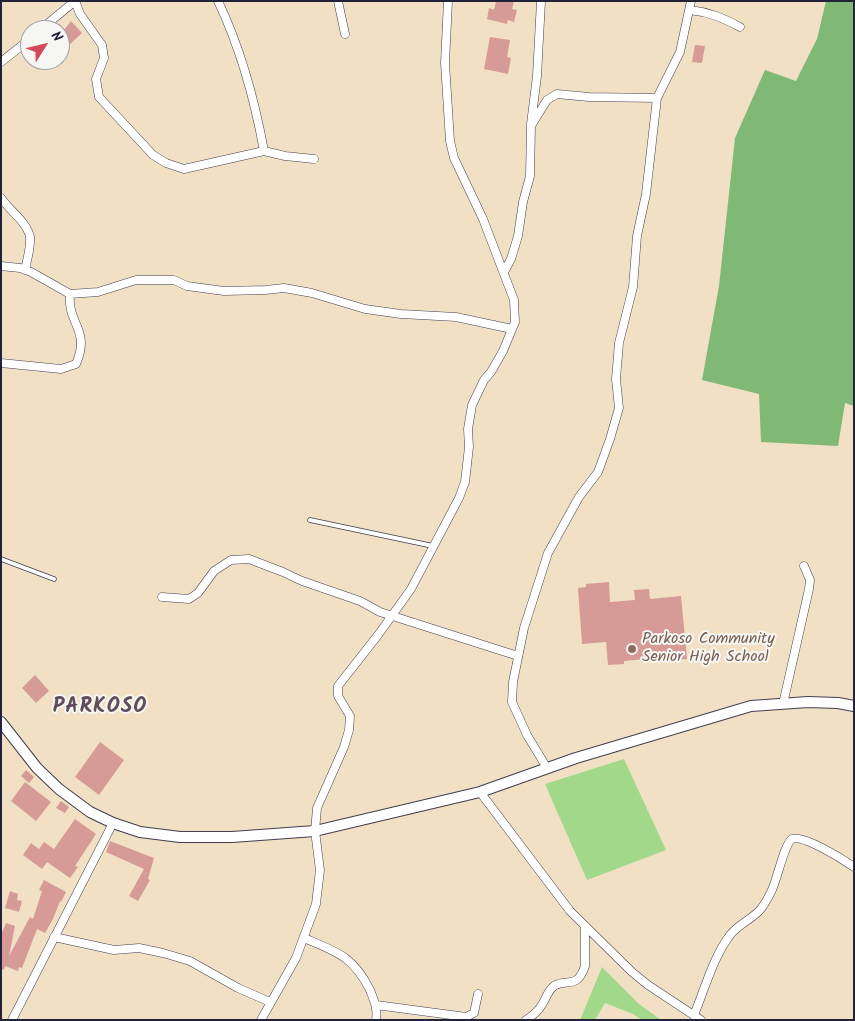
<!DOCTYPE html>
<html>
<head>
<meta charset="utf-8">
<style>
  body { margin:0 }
  #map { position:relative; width:855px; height:1021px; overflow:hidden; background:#f1e0c3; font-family:Kalam,sans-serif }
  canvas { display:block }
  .frame { position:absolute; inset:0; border:2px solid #22223b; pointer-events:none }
  .north { position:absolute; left:20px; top:20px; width:50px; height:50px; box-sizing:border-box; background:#f6f6f2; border:1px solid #a1a1a9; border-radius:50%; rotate:54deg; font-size:14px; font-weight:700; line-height:20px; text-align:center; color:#22223b }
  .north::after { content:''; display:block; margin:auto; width:18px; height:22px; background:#d1495b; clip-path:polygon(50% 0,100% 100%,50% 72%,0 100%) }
</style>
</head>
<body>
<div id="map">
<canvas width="855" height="1021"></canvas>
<div class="frame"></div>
<div class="north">N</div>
</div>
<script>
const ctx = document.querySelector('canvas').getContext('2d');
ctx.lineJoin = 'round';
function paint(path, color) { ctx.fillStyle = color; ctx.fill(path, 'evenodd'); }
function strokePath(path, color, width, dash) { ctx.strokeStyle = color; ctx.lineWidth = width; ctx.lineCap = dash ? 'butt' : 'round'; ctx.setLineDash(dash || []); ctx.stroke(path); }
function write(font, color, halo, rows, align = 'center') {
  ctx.font = font + ' Kalam,sans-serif'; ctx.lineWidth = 4; ctx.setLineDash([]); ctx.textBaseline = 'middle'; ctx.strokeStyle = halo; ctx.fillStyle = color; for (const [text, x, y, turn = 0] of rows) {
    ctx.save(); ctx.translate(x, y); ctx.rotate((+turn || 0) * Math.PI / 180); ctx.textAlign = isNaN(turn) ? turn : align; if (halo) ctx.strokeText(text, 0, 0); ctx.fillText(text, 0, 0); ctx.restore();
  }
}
const green = new Path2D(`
  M624,759L666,850L587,880L545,784Z
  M602,967L639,1004L661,1020H642L633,1014L605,1003L595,1020H580Z`);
const forest = new Path2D(`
  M826,1H854V406L845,403L838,446L761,442L759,394L702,380L719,286L735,138L765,70L796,81L817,39Z`);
const building = new Path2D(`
  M496,1H514L512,9L517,10L514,22L508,20L507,24L487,19L489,8L494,10Z
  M71,21L82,33L64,50L60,45V35Z
  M490,37L510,40L507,57L511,58L508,74L484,69Z
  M695,45L705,46L702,63L692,62Z
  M609,582L610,602L635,600L634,590L649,589L650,599L681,596L687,659L669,660V657L624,661V664L608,665L606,642L582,644L578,588L586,587V584Z
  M35,675L49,691L36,703L22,688Z
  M100,742L124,760L99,795L75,777Z
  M26,770L34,777L29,783L21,776Z
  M25,782L51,802L36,821L11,801Z
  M61,801L69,807L65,813L56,808Z
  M75,819L96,834L75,866L78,867L70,878L47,862L42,869L23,855L31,843L39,849L44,842L54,849Z
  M110,841L154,858L148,879L150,880L138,901L129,896L144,869L106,852Z
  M44,880L66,892L61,902L60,901L53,919L45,933L37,929L22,968L19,967L18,971L5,966L4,970L1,969V935L6,923L15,926L9,956L30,917L33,919L42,891L39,890Z
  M10,891L18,894L17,900L22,901L19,912L5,908Z`);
const service = new Path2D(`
  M310,520L433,546
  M1,559L54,579`);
const minor = new Path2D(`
  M75,1L80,14L102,45L104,58L96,79L99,97L153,155L166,163L184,169L264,151L285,156L314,159
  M218,1C240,47 255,102 264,151
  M338,1L345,34
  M690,10C709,12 723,18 740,27
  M40,30L75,1
  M1,62L30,39
  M657,98L680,52L691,1
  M531,124L537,76L541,1
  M1,198C10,211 27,222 30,237C31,247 27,260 25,270
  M1,266L20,268L31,272L70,294
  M504,272L511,259L518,236L523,202L530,176L531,126L547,100L557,94L589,97L657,98L646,194L637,236L633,287L619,343L616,379L619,408L610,439L598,472L579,497L548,553L524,628L513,682L512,702L527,735L547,768
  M1,363L61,369L76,364C91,330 67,324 70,294L98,292L136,280H174L187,286L224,291L265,290L284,288L312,293L365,309L401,314L456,317L512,329
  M162,597L189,599L198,593L214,571L231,560L249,559L283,572L302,581L360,601L380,612L518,656
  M783,704L809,589L810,580L804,566
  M480,792L570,911L632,972L648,985L701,1020
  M54,937L114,950L139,948L163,953L190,961L238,988L270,1002
  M304,938C337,952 353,956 370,990C374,1000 378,1009 376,1020
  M376,1005L466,1017L474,1013L478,994
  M694,1015C705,988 713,958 730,935C738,925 750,920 759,911C764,906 768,898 771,892C777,881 784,844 792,839C803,834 844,860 854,867
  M12,1020L113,823
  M261,1020L296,958L316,904L320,870L315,831L317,808L344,747L349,730L350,716L338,696V686L378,635L411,589L459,498L465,482L469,447L468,429L472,405L484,380L491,372L503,351L515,322L514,300L483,219L454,158L450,141L445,63L448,1
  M526,1020C532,1016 538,1012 541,1006C546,1000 547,991 554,986C567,978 577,990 585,966V926`);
const tertiary = new Path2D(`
  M1,722L37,768L59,789L90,812L113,823L140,832L180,837H232L315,831L480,792L576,758L751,706L808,702L838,703L854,706`);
const markers = [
  [632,649,5,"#8d6e63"]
];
const educationNames = [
  ["Parkoso Community",642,640],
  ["Senior High School",642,658]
];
const districtNames = [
  ["PARKOSO",100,708]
];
paint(green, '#a1d889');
paint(forest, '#80b875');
paint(building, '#d79b97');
strokePath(service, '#413e4f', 5.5);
strokePath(minor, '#413e4f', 9);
strokePath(tertiary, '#413e4f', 12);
strokePath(service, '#fff', 4);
strokePath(minor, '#fff', 8);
strokePath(tertiary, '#fff', 10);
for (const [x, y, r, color] of markers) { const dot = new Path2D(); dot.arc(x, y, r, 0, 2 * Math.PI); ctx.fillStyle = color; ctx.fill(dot); strokePath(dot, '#f6f6f2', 2); }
write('16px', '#785e54', '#f6f6f2', educationNames, 'left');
ctx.letterSpacing = '1px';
write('bold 21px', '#614c5b', '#f6f6f2', districtNames);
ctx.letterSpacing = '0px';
</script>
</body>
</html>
